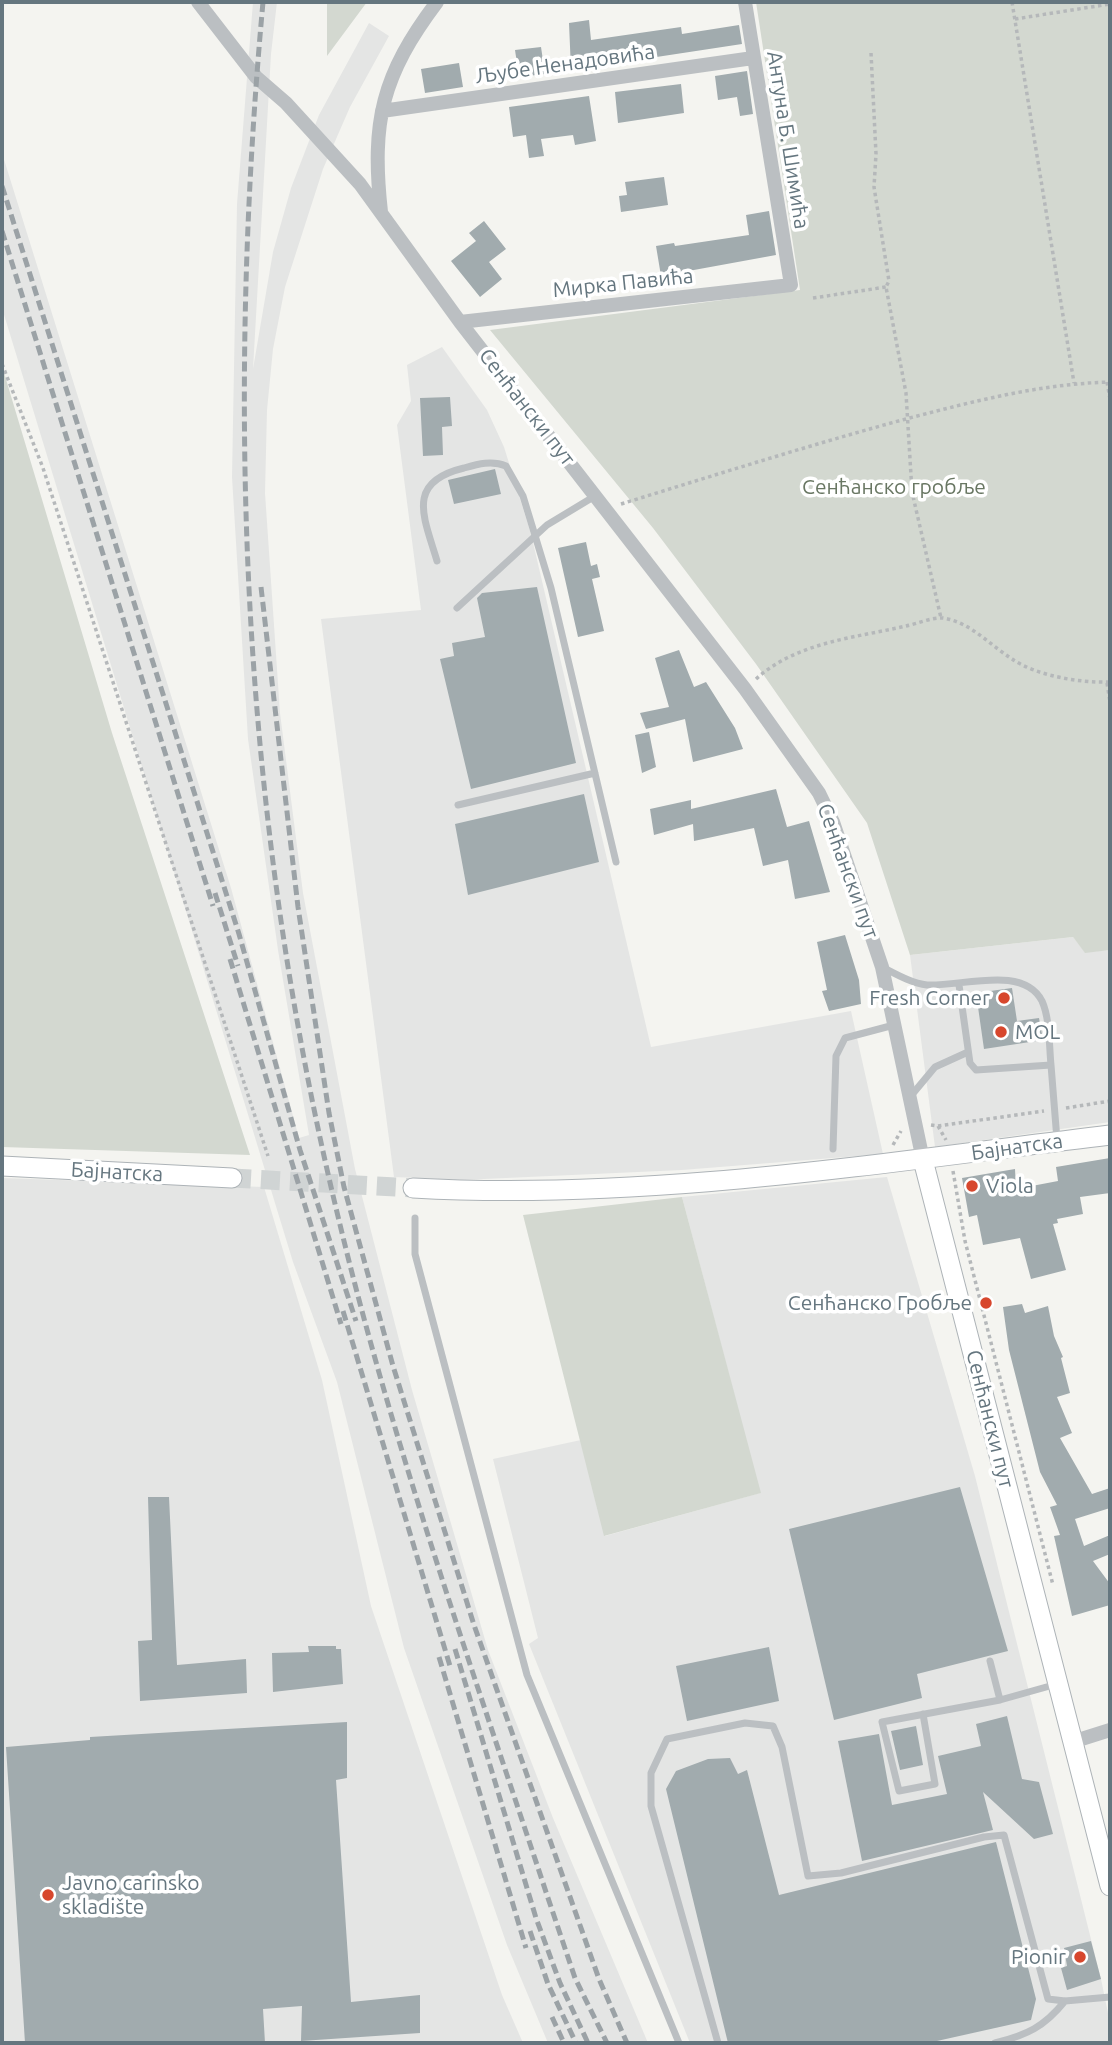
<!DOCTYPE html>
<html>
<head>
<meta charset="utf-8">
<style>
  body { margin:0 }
  #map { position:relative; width:1112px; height:2045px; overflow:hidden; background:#f4f4f0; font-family:Ubuntu,sans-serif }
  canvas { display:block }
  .frame { position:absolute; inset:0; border:4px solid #65767f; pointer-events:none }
</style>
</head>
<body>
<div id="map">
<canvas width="1112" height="2045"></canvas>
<div class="frame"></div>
</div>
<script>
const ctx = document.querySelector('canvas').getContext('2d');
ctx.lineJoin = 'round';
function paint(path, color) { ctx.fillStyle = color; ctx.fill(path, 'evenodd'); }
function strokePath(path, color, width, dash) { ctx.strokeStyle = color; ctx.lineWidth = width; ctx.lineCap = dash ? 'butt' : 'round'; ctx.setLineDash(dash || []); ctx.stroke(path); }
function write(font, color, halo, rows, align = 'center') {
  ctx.font = font + ' Ubuntu,sans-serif'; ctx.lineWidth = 7; ctx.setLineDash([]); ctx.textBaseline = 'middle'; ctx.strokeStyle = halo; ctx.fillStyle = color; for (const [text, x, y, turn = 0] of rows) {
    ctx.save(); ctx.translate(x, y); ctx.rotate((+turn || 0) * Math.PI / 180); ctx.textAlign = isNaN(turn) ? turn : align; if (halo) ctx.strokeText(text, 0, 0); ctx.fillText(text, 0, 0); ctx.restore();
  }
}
const built = new Path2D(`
  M253,2H277L271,54L253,369L273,252L291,188L319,115L369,23L389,36L350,107L323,169L285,287L273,349L267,410L265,493L280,713L303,893L355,1169L412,1390L488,1650L553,1818L648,2043H548L507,1945L404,1648L337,1382L293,1262L2,308V153L231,888L299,1138L309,1135L278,950L248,739L232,477L237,204Z
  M442,347L487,410L504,447L531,534L651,1047L851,1011L883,1154L682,1170L462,1180L394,1177L321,619L421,610L397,425L411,401L407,365Z
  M1073,937L1085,952L1110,950V1122L935,1147L910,955Z
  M887,1177L975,1476L1101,1979L1110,2023V2043H690L529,1644L538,1638L493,1459L581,1440L605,1536L760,1493L682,1197Z
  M2,1178L264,1187L322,1380L371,1606L502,1995L523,2043H2Z`);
const green = new Path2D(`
  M327,2H367L327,56Z
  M756,2H1110V950L1085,953L1073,937L910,955L867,823L756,664L653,528L490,330L800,290Z
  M2,366L112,733L250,1155L2,1147Z
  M682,1197L761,1493L604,1536L523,1215Z`);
const building = new Path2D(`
  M589,20L591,40L681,27L682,34L739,25L742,44L571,70L569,23Z
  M541,47L545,74L519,77L515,50Z
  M459,63L463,87L425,93L421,69Z
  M747,71L753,114L740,116L737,97L718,100L715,76Z
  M681,84L684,113L618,123L615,92Z
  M589,96L596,141L575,145L573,135L541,139L544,156L529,158L526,135L513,137L509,107Z
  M664,177L668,205L621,212L619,196L627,195L625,182Z
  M769,211L776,255L661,276L656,246L674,243L675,246L749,235L746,215Z
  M484,221L506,249L489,262L502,279L480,297L451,261L476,241L469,233Z
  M450,397L452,426L442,427L443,455L423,456L420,398Z
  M495,469L501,494L454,504L448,480Z
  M586,542L591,566L597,564L600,577L592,579L604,631L578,637L558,548Z
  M537,587L576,763L471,789L440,659L454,656L452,643L485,637L477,598L482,593Z
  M679,650L694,687L706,682L735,728L743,749L693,762L685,719L646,729L640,713L669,707L655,658Z
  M649,732L656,767L642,773L635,735Z
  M776,789L787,827L809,821L830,892L795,899L788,860L763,866L754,828L694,841L693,824L654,835L650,809L691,800V809Z
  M584,794L599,862L468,895L455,824Z
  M845,935L859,980L861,1004L829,1011L822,991L827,990L817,942Z
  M1012,988L1017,1021L1039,1018L1043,1040L984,1049L976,993Z
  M1110,1158V1193L1080,1197L1083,1214L1057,1219L1058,1223L1053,1224L1066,1270L1031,1279L1020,1238L983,1245L977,1215L969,1217L962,1178L1015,1169L1016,1189L1058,1181L1056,1167Z
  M1022,1304L1025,1313L1048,1306L1054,1336L1063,1357L1061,1358L1070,1393L1057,1397L1072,1433L1060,1438L1092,1494L1110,1488V1508L1075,1519L1084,1546L1110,1535V1554L1093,1561L1110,1584V1605L1072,1616L1054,1536L1060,1535L1050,1507L1057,1505L1040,1472L1009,1350L1003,1307Z
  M960,1487L1008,1651L917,1674L922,1698L834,1720L789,1529Z
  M148,1497H169L177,1665L246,1659L247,1693L140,1701L138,1641L152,1640Z
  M308,1646H336V1649H341L343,1684L273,1692L272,1653L309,1652Z
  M769,1647L779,1701L687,1721L676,1666Z
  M1007,1716L1022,1779L1039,1782L1053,1834L1034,1839L983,1792L993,1830L862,1861L838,1741L879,1734L892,1805L947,1794L938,1756L981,1746L976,1724Z
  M347,1722V1778L336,1780L351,2002L420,1995V2033L301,2041L302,2006L263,2009L265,2043H25L6,1747L90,1740V1737Z
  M916,1726L923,1765L900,1770L891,1731Z
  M730,1758L738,1774L747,1770L779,1895L996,1842L1036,1999L1031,2020L928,2043H728L666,1789L676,1771L708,1759Z
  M1091,1941L1101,1979L1067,1990L1061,1968L1067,1966L1064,1948Z`);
const secondaryTunnel = new Path2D(`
  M232,1178L413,1188`);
const path = new Path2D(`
  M1012,2L1074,383
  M1015,19L1110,4
  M871,53L876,154L874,187L889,281L886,287L906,393L912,492L941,618
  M813,298L886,287
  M2,364L43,468L268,1156
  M1107,382L1110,399
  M621,504C715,475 807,446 902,420C971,402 1038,384 1110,382
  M756,679C797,642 854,638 906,626C917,624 932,617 943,618C970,622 990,645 1012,659C1037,676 1080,683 1110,682
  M1107,683L1110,702
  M1066,1108L1110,1101
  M931,1125L938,1126L1044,1111
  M938,1126L946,1140
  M893,1145L901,1131
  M953,1171L965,1241L1053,1585`);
const lane = new Path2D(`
  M437,561C424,517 405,482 464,468C478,464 492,460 506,466L523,496L551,588L616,862
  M457,608L547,525L595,496
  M458,805L595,773
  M882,967C896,974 911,983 927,985C961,987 1023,964 1042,1001C1050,1019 1049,1045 1051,1065
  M959,985L970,1063L976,1070L1051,1065L1057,1140
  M910,1097L935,1067L968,1052
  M833,1149L836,1056L845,1038L894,1025
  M415,1218V1254L527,1675L679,2043
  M990,1661L1000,1700
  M923,1714L935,1784L899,1791L882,1722L1000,1700L1057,1684
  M718,2043L651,1806V1773L667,1739L745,1723L773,1726L782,1747L808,1876L841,1873L984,1837L1004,1835L1048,1999L1065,2001L1110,1997
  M995,2043C1027,2035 1044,2027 1065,2001`);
const street = new Path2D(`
  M198,2L256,77L286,103L360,184L460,322L745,689L819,793L833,822L882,967L923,1160
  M382,111L753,58
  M381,212C371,121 382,75 437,2
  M460,322L791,285L745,2
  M1072,1742L1110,1730`);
const secondary = new Path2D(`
  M923,1160L1110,1886
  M2,1166L232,1178
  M413,1188C646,1201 880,1163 1110,1135`);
const rail = new Path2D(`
  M263,2C226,407 241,811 336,1208C391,1441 472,1668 547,1895L575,1978L607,2043
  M2,186L239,934L300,1150L356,1321
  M2,231L213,906
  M261,587L298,907L329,1113L344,1187L393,1366L474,1625L599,1979L627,2043
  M215,893L238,966
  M230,959L341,1324
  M343,1311L450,1666
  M455,1649L536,1918L560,1983L588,2043
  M439,1657L526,1948
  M530,1931L548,1984L576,2043
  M552,2017L564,2043`);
const markers = [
  [1004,998,7,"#d7472d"],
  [1001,1032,7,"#d7472d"],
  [972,1186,7,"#d7472d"],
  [986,1303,7,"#d7472d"],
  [48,1895,7,"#d7472d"],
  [1080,1957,7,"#d7472d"]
];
const streetNames = [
  ["Љубе Ненадовића",565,64,-8],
  ["Антуна Б. Шимића",788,140,81],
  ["Мирка Павића",623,283,-6],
  ["Сенћански пут",527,407,52],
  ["Сенћански пут",848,871,70],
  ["Бајнатска",1017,1147,-8],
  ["Бајнатска",117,1172,3],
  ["Сенћански пут",990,1419,76]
];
const parkNames = [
  ["Сенћанско гробље",894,487]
];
const poiNames = [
  ["Fresh Corner",990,998],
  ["MOL",1015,1032,"left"],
  ["Viola",986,1186,"left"],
  ["Сенћанско Гробље",972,1303],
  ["Javno carinsko",62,1883,"left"],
  ["skladište",62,1907,"left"],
  ["Pionir",1066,1957]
];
paint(built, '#e4e5e4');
paint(green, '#d3d8d0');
paint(building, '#a1abae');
strokePath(secondaryTunnel, '#d0d4d4', 19, [19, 10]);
strokePath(secondary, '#adb3b7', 21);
strokePath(path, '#b5b8ba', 3.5, [3.5, 3.5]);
strokePath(lane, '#bbbfc2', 7);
strokePath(street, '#bbbfc2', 14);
strokePath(secondary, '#fff', 19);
strokePath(rail, '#9ba2a6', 5, [10, 5]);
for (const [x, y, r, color] of markers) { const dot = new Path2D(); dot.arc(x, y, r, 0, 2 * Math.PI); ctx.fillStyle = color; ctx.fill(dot); strokePath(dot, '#fff', 2.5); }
write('21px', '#65767f', '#fff', streetNames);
write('21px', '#697763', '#fff', parkNames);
write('21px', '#65767f', '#fff', poiNames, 'right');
</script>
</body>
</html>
